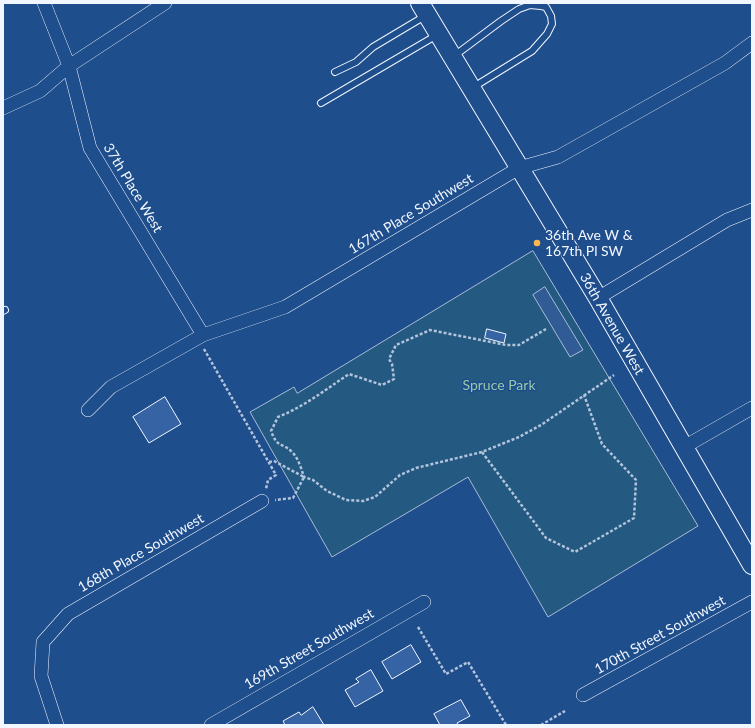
<!DOCTYPE html>
<html>
<head>
<meta charset="utf-8">
<style>
  body { margin:0 }
  #map { position:relative; width:755px; height:728px; overflow:hidden; background:#1f4e8c; font-family:Lato,sans-serif }
  canvas { display:block }
  .frame { position:absolute; inset:0; border:4px solid #f2f6ff; pointer-events:none }
</style>
</head>
<body>
<div id="map">
<canvas width="755" height="728"></canvas>
<div class="frame"></div>
</div>
<script>
const ctx = document.querySelector('canvas').getContext('2d');
ctx.lineJoin = 'round';
function paint(path, color) { ctx.fillStyle = color; ctx.fill(path, 'evenodd'); }
function strokePath(path, color, width, dash) { ctx.strokeStyle = color; ctx.lineWidth = width; ctx.lineCap = dash ? 'butt' : 'round'; ctx.setLineDash(dash || []); ctx.stroke(path); }
function write(font, color, halo, rows, align = 'center') {
  ctx.font = font + ' Lato,sans-serif'; ctx.lineWidth = 3; ctx.setLineDash([]); ctx.textBaseline = 'middle'; ctx.strokeStyle = halo; ctx.fillStyle = color; for (const [text, x, y, turn = 0] of rows) {
    ctx.save(); ctx.translate(x, y); ctx.rotate((+turn || 0) * Math.PI / 180); ctx.textAlign = isNaN(turn) ? turn : align; if (halo) ctx.strokeText(text, 0, 0); ctx.fillText(text, 0, 0); ctx.restore();
  }
}
const green = new Path2D(`
  M533,251L698,526L548,617L468,477L332,557L250,412L294,387L297,393Z`);
const parking = new Path2D(`
  M545,287L583,350L570,357L533,295Z`);
const building = new Path2D(`
  M487,329L506,334L504,343L485,338Z
  M165,397L181,424L149,443L133,417Z
  M411,645L421,662L392,679L382,662Z
  M371,670L383,691L355,707L345,690L359,682L356,679Z
  M461,700L470,716L457,723L458,725H440L434,714Z
  M313,707L324,725H285L283,721L299,712L301,715Z`);
const path = new Path2D(`
  M546,329L519,345H506L430,330L396,345L389,359L392,364L394,379L382,385L349,374C325,390 305,406 278,417L271,431C278,449 280,441 291,451C298,457 301,468 304,477L313,480L327,491L346,500L363,501L375,497L400,475L416,468L482,452L519,437L541,425L614,375
  M204,349L276,475L268,480L266,489
  M482,452L546,538L575,552L634,518L636,480L602,444L584,395
  M269,462L274,461L304,477L293,498L275,500
  M418,627L446,674L468,662L506,725
  M541,725L565,711`);
const lane = new Path2D(`
  M454,56L501,21L519,9L530,5L541,6L546,7L551,16L552,24L547,34L532,51L472,88
  M335,72L356,62L373,47L425,16
  M321,103L437,35
  M3,311L5,310`);
const street = new Path2D(`
  M44,3L69,66L90,148L203,335
  M3,108L40,91L69,66L165,3
  M598,298L727,220L752,210
  M88,410L111,387L203,335L285,307L519,168L558,157L725,63L752,43
  M684,447L752,408
  M583,695L752,602
  M57,725L41,676L43,642L68,614L262,501
  M211,725L424,602`);
const secondary = new Path2D(`
  M420,3L598,298L752,565`);
const markers = [
  [537,243,4,"#ffb74d"]
];
const streetNames = [
  ["37th Place West",133,188,59],
  ["167th Place Southwest",411,214,-31],
  ["36th Avenue West",612,324,60],
  ["168th Place Southwest",141,553,-30],
  ["170th Street Southwest",660,635,-29],
  ["169th Street Southwest",309,649,-30]
];
const poiNames = [
  ["36th Ave W &",545,235],
  ["167th Pl SW",545,251]
];
const parkNames = [
  ["Spruce Park",499,385]
];
paint(green, '#245a82');
strokePath(green, '#a8bbd7', 1);
paint(parking, '#305b95');
strokePath(parking, '#a8bbd7', 1);
paint(building, '#3563a3');
strokePath(building, '#f2f6ff', 1);
strokePath(lane, '#f2f6ff', 8);
strokePath(street, '#f2f6ff', 14);
strokePath(secondary, '#f2f6ff', 20);
strokePath(path, '#b3c4dc', 2.5, [3, 2]);
strokePath(lane, '#1f4e8c', 6);
strokePath(street, '#1f4e8c', 13);
strokePath(secondary, '#1f4e8c', 18);
for (const [x, y, r, color] of markers) { const dot = new Path2D(); dot.arc(x, y, r, 0, 2 * Math.PI); ctx.fillStyle = color; ctx.fill(dot); strokePath(dot, '#1f4e8c', 1.5); }
write('14px', '#f2f6ff', '#1f4e8c', streetNames);
write('14px', '#f2f6ff', '#1f4e8c', poiNames, 'left');
write('14px', '#97c8a6', '#1f4e8c', parkNames);
</script>
</body>
</html>
